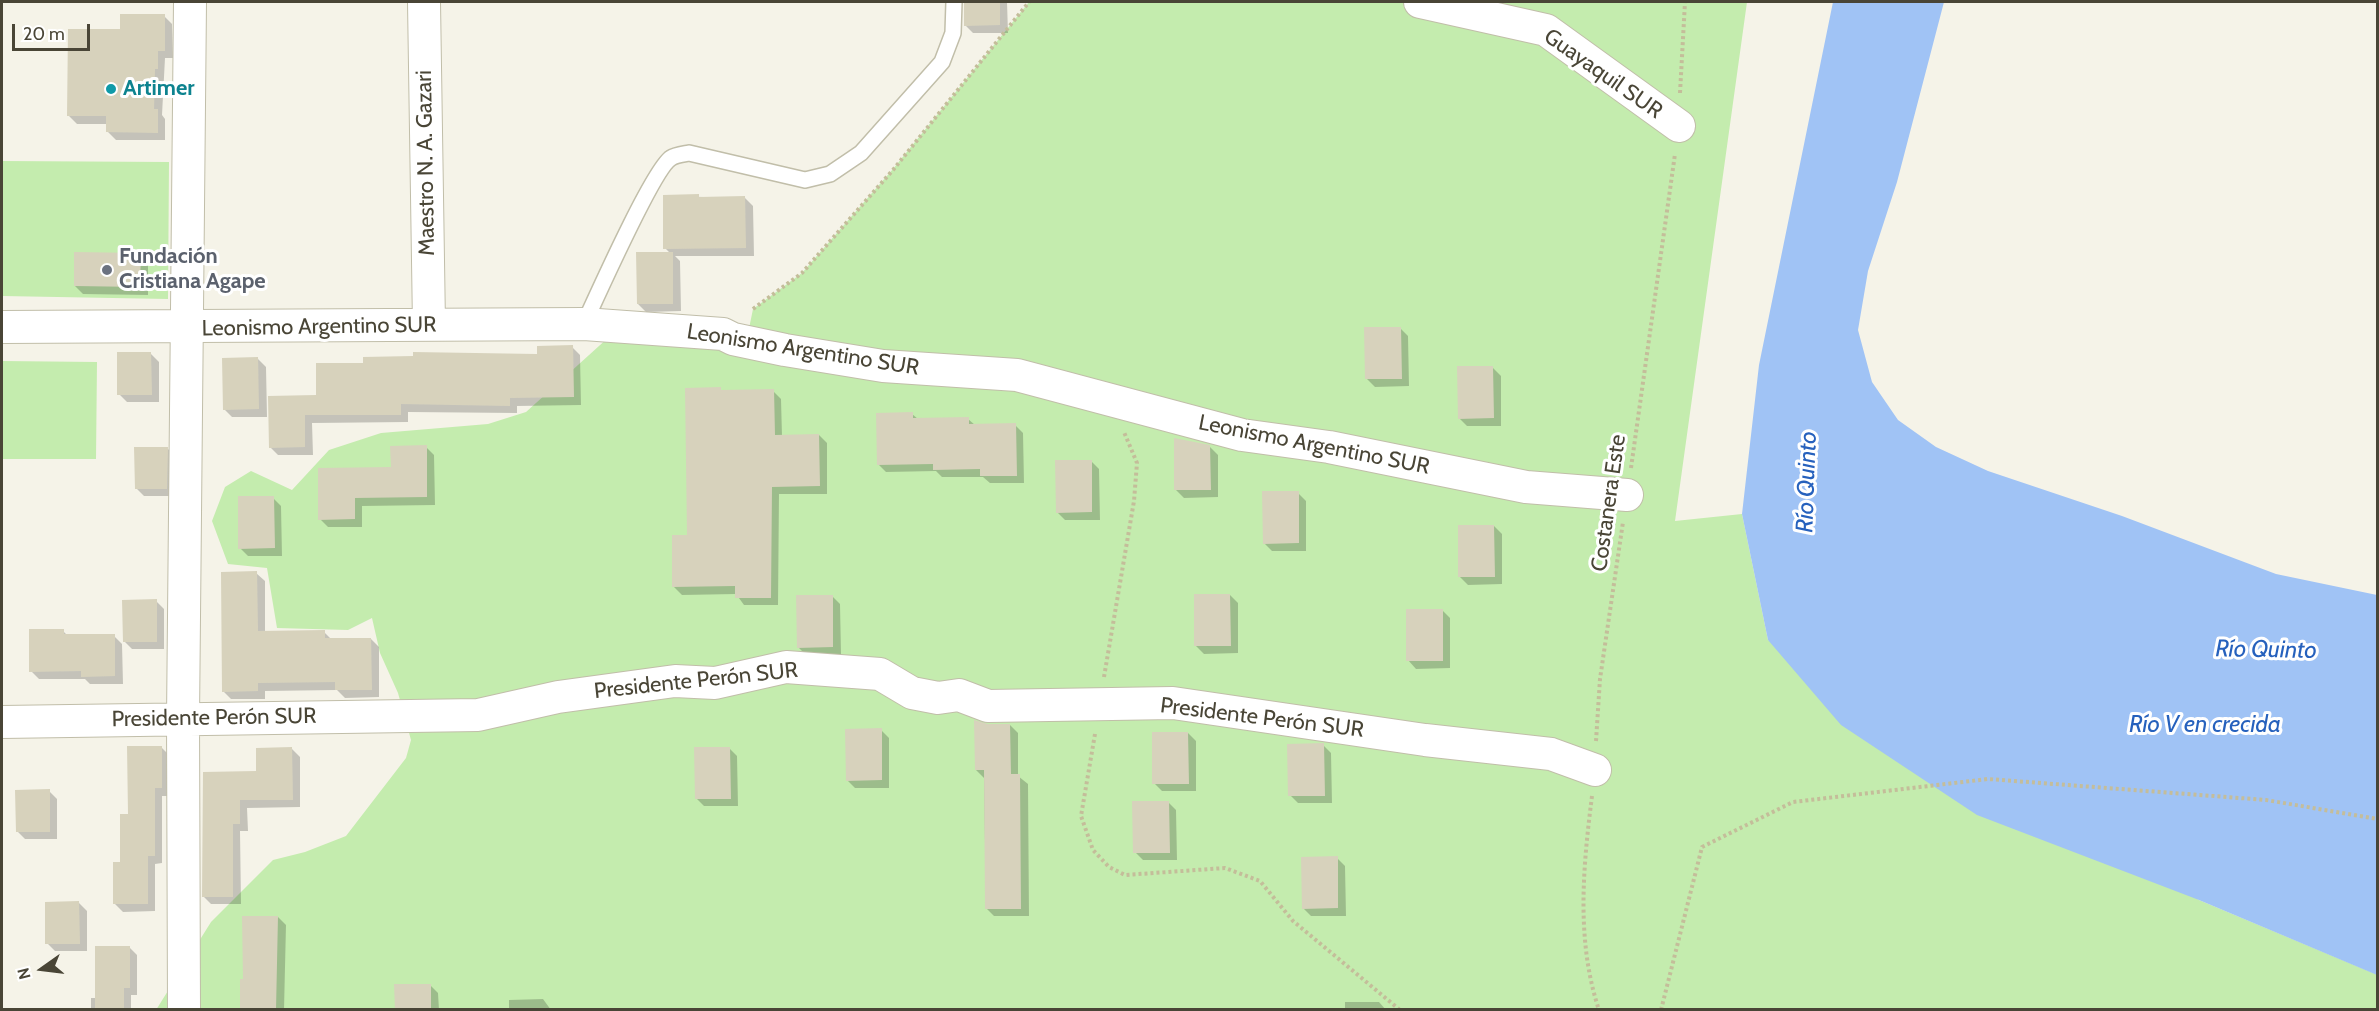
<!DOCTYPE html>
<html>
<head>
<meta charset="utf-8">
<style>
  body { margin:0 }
  #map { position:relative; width:2379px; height:1011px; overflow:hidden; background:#f5f3e8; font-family:Cabin,sans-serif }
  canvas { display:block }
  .frame { position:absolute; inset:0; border:3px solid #494536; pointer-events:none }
  .north { position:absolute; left:12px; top:939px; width:60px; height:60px; -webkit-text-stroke:4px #fff; paint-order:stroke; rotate:256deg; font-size:16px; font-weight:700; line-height:24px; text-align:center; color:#494536 }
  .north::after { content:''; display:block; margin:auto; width:21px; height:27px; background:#494536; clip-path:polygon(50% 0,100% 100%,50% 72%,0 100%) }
  .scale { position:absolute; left:12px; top:24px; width:78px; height:27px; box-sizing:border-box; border:3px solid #494536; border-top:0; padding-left:8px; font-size:18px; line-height:21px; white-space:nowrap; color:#494536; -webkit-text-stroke:4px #fff; paint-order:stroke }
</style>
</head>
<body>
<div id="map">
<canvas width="2379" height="1011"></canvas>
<div class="frame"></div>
<div class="north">N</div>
<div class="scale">20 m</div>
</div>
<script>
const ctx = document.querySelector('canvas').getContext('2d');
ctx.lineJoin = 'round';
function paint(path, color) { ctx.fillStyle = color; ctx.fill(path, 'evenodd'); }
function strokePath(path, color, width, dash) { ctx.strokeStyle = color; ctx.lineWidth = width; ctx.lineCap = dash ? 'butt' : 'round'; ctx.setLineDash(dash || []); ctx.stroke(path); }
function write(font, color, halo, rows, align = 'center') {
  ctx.font = font + ' Cabin,sans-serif'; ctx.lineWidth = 6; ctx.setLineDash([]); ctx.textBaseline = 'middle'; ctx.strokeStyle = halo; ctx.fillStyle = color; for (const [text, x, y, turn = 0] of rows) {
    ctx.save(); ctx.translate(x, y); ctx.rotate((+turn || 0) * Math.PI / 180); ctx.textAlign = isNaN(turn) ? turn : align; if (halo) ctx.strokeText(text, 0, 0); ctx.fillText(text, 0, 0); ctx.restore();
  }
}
const green = new Path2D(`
  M1029,2H1747L1675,521L1742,514L1768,640L2199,900L2378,975L2377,1010H156L211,922L273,860L305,852L346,836L406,758L411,740L398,693L380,653L372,618L348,630L277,628L267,568L228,564L212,521L225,487L251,471L292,490L329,450L381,433L488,424L526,412L620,327L733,339L743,358L753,309L802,273L893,169Z
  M2,161L169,162L168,299L2,296Z
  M2,361L97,362L96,459H2Z`);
const water = new Path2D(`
  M1833,2H1944L1897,182L1868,271L1858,330L1872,382L1898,420L1936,447L1988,471L2122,516L2276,574L2377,595V975L2199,900L1977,815L1841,725L1768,640L1742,514L1759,365Z`);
const shadow = new Path2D(`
  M965,2H1007L1008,33H973L965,25Z
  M164,16L172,24L173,58H165L162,115L165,119V140H116L108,132V124H77L69,116L121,30Z
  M664,196L745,198L753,206L754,256H675L680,261L681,311L646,312L638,304L670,253L665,248Z
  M140,255L148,263V295L83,294L75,286Z
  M1400,328L1408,336L1409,386L1375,387L1367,379Z
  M572,347L580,355L581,405L517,406V413L408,412V422L312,423L313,455H278L270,447L318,396L365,365L538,355Z
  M151,354L159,362V402H127L119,394Z
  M258,359L266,367L267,417H232L224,409Z
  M1493,368L1501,376V426H1467L1459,418Z
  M773,391L781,399L782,436L819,435L827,443V494H779L778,605H744L736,594L682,595L674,587L688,537Z
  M912,414L918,419H968L975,425H1015L1023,433L1024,483H990L983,477H942L936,471L886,472L878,464Z
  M426,447L434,455L435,505L362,506V527H328L320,519Z
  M1210,447L1218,455V497L1184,498L1176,490Z
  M167,448L175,456V496H144L136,488Z
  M1091,461L1099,469L1100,520H1065L1057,512Z
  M1298,493L1306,501V551H1272L1264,543Z
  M273,498L281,506L282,556H248L240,548Z
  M1494,526L1502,534V584L1468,585L1460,577Z
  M256,573L265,581V633L324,632L332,640L371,639L379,647V697L345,698L337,690L265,691V699H231L223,691Z
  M1230,595L1238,603V653L1204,654L1196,646Z
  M832,596L840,604L841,654L806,655L798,647Z
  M156,601L164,609V649H132L124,641Z
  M1442,610L1450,618V668L1416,669L1408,660Z
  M63,631L68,636H114L122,644L123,684H90L85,679H39L31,671Z
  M1010,725L1018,733V776L1028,784L1029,916H994L986,908L984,778L976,770Z
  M881,730L889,738V788H855L847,780Z
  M1188,733L1196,741V791H1162L1154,783Z
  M1323,745L1331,753L1332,803H1298L1290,795Z
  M161,747L169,755L170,796H162V863L155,864V911L123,912L115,904L122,864Z
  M729,748L737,756L738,806H704L696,798Z
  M292,749L300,757V807L247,808L248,831H240L241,904H211L203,896L205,774L258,773Z
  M49,791L57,799V839H25L17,831Z
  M1168,802L1176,810L1177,860H1143L1135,852Z
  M1337,858L1345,866L1346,916H1311L1303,908Z
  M79,903L87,911V951H55L47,943Z
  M278,917L286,925L284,1010H241L245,980Z
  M129,947L137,955V995H131V1010H91V998H97Z
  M430,985L438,993L439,1010H396Z
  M543,999L551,1010H509V1000Z
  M1345,1002H1379L1386,1010H1345Z`);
const building = new Path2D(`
  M964,2H1000V25L964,26Z
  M120,14H165V51H158V69H155L154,109H158V133L106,132V116H67L68,29H120Z
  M699,194V197L745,196L746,248L663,249V195Z
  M74,252L141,253L140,287L74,286Z
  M636,252H673V304H637Z
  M1364,327H1401L1402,379H1365Z
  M573,345L574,397L510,398V406L401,404V415H305V447L269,448L268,396L316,395V363H363V357L413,356V352L537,354V346Z
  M117,352H151L152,395H117Z
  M258,357L259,409L223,410L222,358Z
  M1457,366H1493L1494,418L1458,419Z
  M721,387V390L774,389L775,435L819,434L820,486L772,487L771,598H735V586L672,587V535H687L685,388Z
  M913,412V418L969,417V424L1016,423L1017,476H980V469L933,470V464L877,465L876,413Z
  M1174,438L1210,445L1211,490H1174Z
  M427,445V497L355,498V519L318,520V468L391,467L390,446Z
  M134,447H168L167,489H135Z
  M1055,460H1092V512L1056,513Z
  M1262,491H1299V543L1263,544Z
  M238,496H274L275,548L238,549Z
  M1458,525H1494L1495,577H1458Z
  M257,571L258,631L325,630V638H371L372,690H335V682L258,683V691L222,692L221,572Z
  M1194,594H1230L1231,646H1194Z
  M796,595H833V647L797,648Z
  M157,599V642H123L122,600Z
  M1406,609H1443V661H1406Z
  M29,629H64V634H115V676L81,677V671L29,672Z
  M974,720L988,724H1010L1011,774H1020L1021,909H985L984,770H975Z
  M882,728V780L846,781L845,729Z
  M1152,732H1188L1189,784H1152Z
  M1324,743L1325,796H1288L1287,744Z
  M127,746H162V788H155V856H148V904H113V862H120V814H128Z
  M292,747L293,800H240V824H233V897H202L203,772L256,771V748Z
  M694,747H730L731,799H695Z
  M50,789V832H16L15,790Z
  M1132,801H1169L1170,853H1133Z
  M1338,856V908L1302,909L1301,857Z
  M79,901L80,944H45V902Z
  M242,916H278L276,1010H240V979H243Z
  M95,946H130V988H124V1010H95Z
  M394,984H431V1010H395Z`);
const path = new Path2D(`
  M1680,93L1685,2
  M753,309L802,273L893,170L1029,2
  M1631,468L1675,154
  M1104,677L1134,501L1137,463L1124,432
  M1095,734L1081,816L1093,850L1109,867L1125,875L1225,868L1260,881L1293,921L1400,1010
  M1596,741L1600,679L1623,522
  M1592,796C1583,867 1576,941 1599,1010
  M1661,1010L1702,847L1793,802L1988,779L2266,800L2378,819`);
const service = new Path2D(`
  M584,324C596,298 654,168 671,158C675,155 684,154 689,153L805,180L830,174L861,153L942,62L953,33L954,2`);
const minor = new Path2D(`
  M424,2L429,325
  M1420,2L1546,30L1679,126
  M2,327L584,324L723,334L733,339L785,350L883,366L1017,375L1242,435L1329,447L1526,487L1627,495
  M2,722L478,715L558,697L675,681L715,683L786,667L880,674L912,693L938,698L959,695L988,706L1173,703L1425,740L1551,754L1595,770
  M184,1010L183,718L190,2`);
const markers = [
  [111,89,6,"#0f9aa8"],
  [107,270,6,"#6b7280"]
];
const streetNames = [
  ["Guayaquil SUR",1603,74,35],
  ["Maestro N. A. Gazari",426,163,-91],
  ["Leonismo Argentino SUR",319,327,-1],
  ["Leonismo Argentino SUR",803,350,9],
  ["Leonismo Argentino SUR",1314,445,11],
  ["Costanera Este",1609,503,-82],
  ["Presidente Perón SUR",696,681,-6],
  ["Presidente Perón SUR",214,718,-1],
  ["Presidente Perón SUR",1262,718,7]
];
const cultureNames = [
  ["Artimer",123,89]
];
const worshipNames = [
  ["Fundación",119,257],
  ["Cristiana Agape",119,282]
];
const waterNames = [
  ["Río Quinto",1807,482,-88],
  ["Río Quinto",2266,650,1],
  ["Río V en crecida",2205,725]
];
paint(green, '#c4ecae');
paint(water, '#a0c3f5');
paint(shadow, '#0003');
paint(building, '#d7d2bc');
strokePath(service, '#c1bea9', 18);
strokePath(minor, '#c1bea9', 34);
strokePath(path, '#c4bd9a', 4, [3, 3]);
strokePath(service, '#fff', 15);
strokePath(minor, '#fff', 32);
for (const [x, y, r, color] of markers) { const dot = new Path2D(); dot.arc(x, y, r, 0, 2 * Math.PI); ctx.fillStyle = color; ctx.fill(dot); strokePath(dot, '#fff', 2); }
write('22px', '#494536', '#fff', streetNames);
write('bold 22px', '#0d838f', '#fff', cultureNames, 'left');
write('bold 22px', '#5b616d', '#fff', worshipNames, 'left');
write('italic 24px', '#2661bd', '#fff', waterNames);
</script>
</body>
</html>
